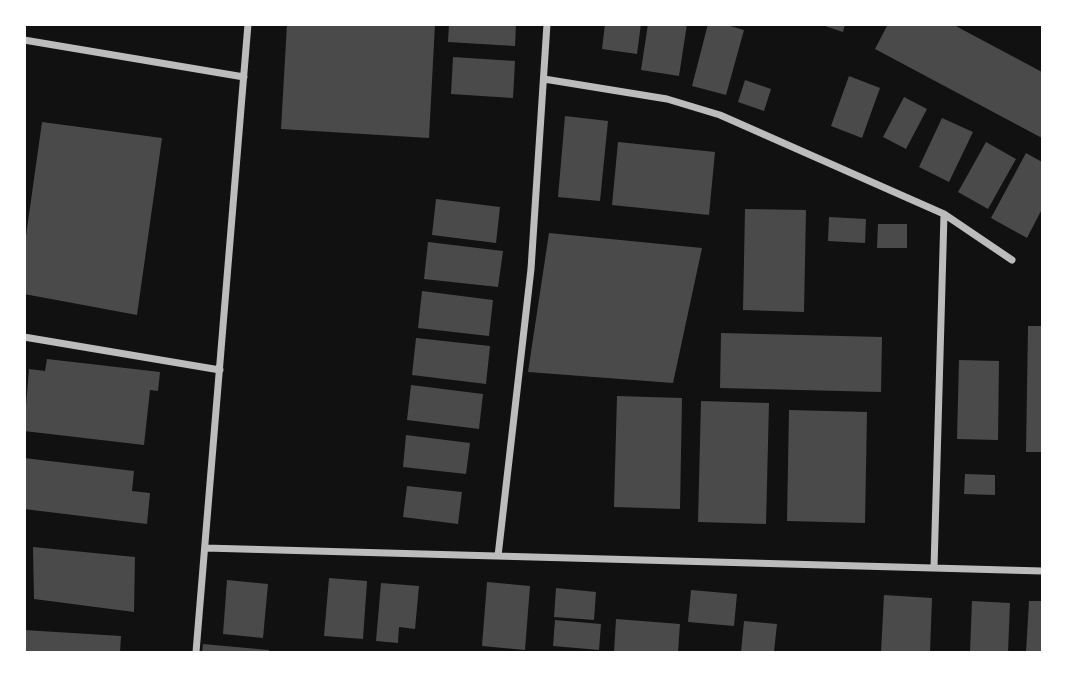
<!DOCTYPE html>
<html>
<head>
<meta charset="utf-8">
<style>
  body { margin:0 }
  #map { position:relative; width:1067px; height:677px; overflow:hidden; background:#111; font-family:Cabin,sans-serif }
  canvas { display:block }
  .frame { position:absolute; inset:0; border:26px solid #fff; pointer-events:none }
</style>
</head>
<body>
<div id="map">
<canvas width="1067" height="677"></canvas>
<div class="frame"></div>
</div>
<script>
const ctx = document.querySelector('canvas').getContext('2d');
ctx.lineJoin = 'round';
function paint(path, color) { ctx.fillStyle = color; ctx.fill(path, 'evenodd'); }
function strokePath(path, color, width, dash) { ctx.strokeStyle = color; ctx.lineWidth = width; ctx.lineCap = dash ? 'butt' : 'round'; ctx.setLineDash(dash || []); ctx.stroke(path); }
const building = new Path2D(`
  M287,24H435L429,138L281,129Z
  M449,24H516L515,46L448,42Z
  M605,24H641L637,54L602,49Z
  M648,24H687L679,76L641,70Z
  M708,24H723L744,30L726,95L692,86Z
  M819,24H845L843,32Z
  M888,24H952L1042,72V138L875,49Z
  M453,57L515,61L513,98L451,94Z
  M849,76L880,88L862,138L831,126Z
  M745,80L771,89L764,111L738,102Z
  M904,97L927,109L906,149L883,137Z
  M565,116L608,121L600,201L558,197Z
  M942,118L973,132L949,182L919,167Z
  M42,122L162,138L137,315L24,294V250Z
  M618,142L715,152L709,215L612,205Z
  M986,142L1016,159L988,209L958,192Z
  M1026,153L1042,162V209L1027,238L991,218Z
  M436,199L500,207L496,243L432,235Z
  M745,209L806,210L804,312L743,310Z
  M829,217L866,219L865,243L828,241Z
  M878,224H907V248H877Z
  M549,233L702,248L673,383L528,372Z
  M428,242L503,251L498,287L424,279Z
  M422,291L493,300L489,336L418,328Z
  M1028,326H1042V452H1026Z
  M721,333L882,337L881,392L720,388Z
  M416,338L490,346L486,384L412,375Z
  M47,359L160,372L158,391L150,390L144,445L24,431L29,369L45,371Z
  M959,360L999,361L998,440L957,439Z
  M411,385L483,394L479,429L407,420Z
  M617,396L682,398L680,509L614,507Z
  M701,401L769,403L766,524L698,522Z
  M789,410L867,412L865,523L787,521Z
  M406,435L470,443L466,474L403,467Z
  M24,458L134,471L132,491L150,493L147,524L24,509Z
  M965,474L995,475V495L964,494Z
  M407,486L462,492L458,524L403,517Z
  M33,547L135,557L134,612L34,599Z
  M329,578L367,581L363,639L324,636Z
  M227,580L268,584L263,638L223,634Z
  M487,582L530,586L525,650L482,646Z
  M381,583L419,586L415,629L399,627L398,643L376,641Z
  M556,588L596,592L594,620L554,617Z
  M691,590L737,594L734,626L688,622Z
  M884,595L932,598L930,652H881Z
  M972,601L1010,603L1008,652H970Z
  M1029,601H1042V652H1026Z
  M616,619L680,624L678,652H614Z
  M555,620L601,624L599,650L553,646Z
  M744,621L777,624L774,652H741Z
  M24,630L121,636L120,652H24Z
  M203,644L269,650V652H202Z`);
const minor = new Path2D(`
  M24,40L244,77
  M544,79L667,99L720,115L944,214L1012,260
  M24,337L220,370
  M205,548L1042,571
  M498,556L531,269L547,24
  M934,568L944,214
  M196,652L248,24`);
paint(building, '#4a4a4a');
strokePath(minor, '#bcbcbc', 7);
</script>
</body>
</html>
